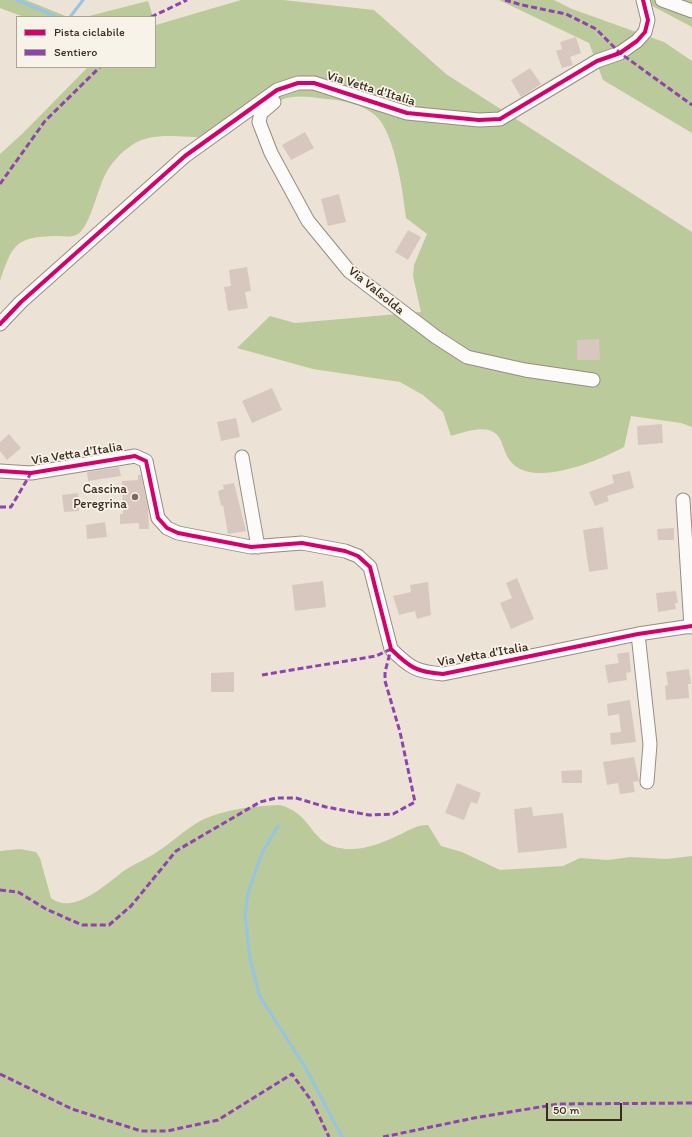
<!DOCTYPE html>
<html>
<head>
<meta charset="utf-8">
<style>
  body { margin:0 }
  #map { position:relative; width:692px; height:1137px; overflow:hidden; background:#ece3d6; font-family:Itim,sans-serif }
  canvas { display:block }
  .legend { position:absolute; left:16px; top:16px; width:140px; height:52px; box-sizing:border-box; background:#f7f3e8; border:1px solid #aca397; margin:0; padding:5px 7px; list-style:none; font-size:12px; color:#3b2a1e }
  .legend li { display:flex; align-items:center; gap:8px; height:20px }
  .legend b { width:20px; border:1px solid #aca397 }
  .scale { position:absolute; left:546px; top:1103px; width:76px; height:18px; box-sizing:border-box; border:2px solid #3b2a1e; border-top:0; padding-left:5px; font-size:12px; line-height:14px; white-space:nowrap; color:#3b2a1e; -webkit-text-stroke:3px #f7f3e8; paint-order:stroke }
</style>
</head>
<body>
<div id="map">
<canvas width="692" height="1137"></canvas>
<ul class="legend">
<li><b style="height:5px;background:#d6006c"></b>Pista ciclabile</li>
<li><b style="height:5px;background:#8e44ad"></b>Sentiero</li>
</ul>
<div class="scale">50 m</div>
</div>
<script>
const ctx = document.querySelector('canvas').getContext('2d');
ctx.lineJoin = 'round';
function paint(path, color) { ctx.fillStyle = color; ctx.fill(path, 'evenodd'); }
function strokePath(path, color, width, dash) { ctx.strokeStyle = color; ctx.lineWidth = width; ctx.lineCap = dash ? 'butt' : 'round'; ctx.setLineDash(dash || []); ctx.stroke(path); }
function write(font, color, halo, rows, align = 'center') {
  ctx.font = font + ' Itim,sans-serif'; ctx.lineWidth = 3.5; ctx.setLineDash([]); ctx.textBaseline = 'middle'; ctx.strokeStyle = halo; ctx.fillStyle = color; for (const [text, x, y, turn = 0] of rows) {
    ctx.save(); ctx.translate(x, y); ctx.rotate((+turn || 0) * Math.PI / 180); ctx.textAlign = isNaN(turn) ? turn : align; if (halo) ctx.strokeText(text, 0, 0); ctx.fillText(text, 0, 0); ctx.restore();
  }
}
const forest = new Path2D(`
  M0,0H26L68,17H24L0,8Z
  M241,0H283L374,10L446,74L692,232V427L681,423L631,416L624,447C600,460 535,488 512,463C506,457 504,448 501,441C492,421 466,432 451,436L443,412L423,395L400,382L313,369L237,348L270,316L295,323L421,312L413,276L414,265L427,234L406,218C403,192 395,135 377,117C365,105 342,100 326,99C311,97 295,94 281,100C257,108 237,130 212,137C207,139 199,137 194,137C174,136 149,133 132,145C121,152 109,165 104,177C98,189 89,228 78,234C71,238 64,236 57,236C15,237 13,244 0,281V154L23,133L88,67H155V23L156,25Z
  M499,0H554L572,9L664,42L692,61V133L603,80L589,43Z
  M641,0H692V27Z
  M148,1L153,17H85Z
  M280,805C311,814 309,837 332,846C355,854 378,845 399,835C410,830 416,825 428,825L441,846L462,852L500,870L563,866L580,858L608,860L630,857L667,859L692,856V1137H0V851L20,849L36,852L40,858L51,898C74,916 107,883 125,870C136,863 149,858 160,850C173,841 187,828 202,820C225,809 254,806 280,805Z`);
const stream = new Path2D(`
  M17,0L57,17
  M70,17L83,0
  M278,826L262,853L248,893L245,915L250,959L260,997L304,1065L342,1137`);
const building = new Path2D(`
  M576,37L581,53L570,57L573,65L562,68L556,51L562,49L560,42Z
  M530,68L541,84L521,97L511,80Z
  M305,132L314,148L291,160L282,145Z
  M339,194L346,222L328,226L321,199Z
  M408,230L421,237L408,260L395,252Z
  M247,267L251,291L245,292L248,308L228,311L224,287L231,286L229,270Z
  M599,339L600,360H577V340Z
  M272,388L282,410L252,423L242,401Z
  M236,418L240,437L221,441L217,422Z
  M662,424L663,443L638,445L637,426Z
  M9,434L21,448L7,460L0,451V442Z
  M119,467L121,476L88,481L87,472Z
  M630,471L634,488L607,496L609,501L595,506L589,492L614,483L612,475Z
  M138,475H141L148,509L149,529H139V523L120,524V514H123L122,481L138,480Z
  M234,483L246,531L228,534L223,505L221,506L218,491L224,489L223,485Z
  M78,493L79,511L64,512L62,495Z
  M105,522L107,537L87,539L86,525Z
  M603,527L608,569L589,572L583,530Z
  M674,528V540H658L657,529Z
  M517,578L534,619L511,629L500,603L512,598L506,583Z
  M323,581L326,607L295,611L292,585Z
  M428,582L431,615L417,619L415,611L399,615L393,596L411,592L410,585Z
  M676,591L678,603H675L676,609L658,612L656,593Z
  M629,652L631,672L626,673L627,680L608,683L605,665L619,663L617,654Z
  M689,669L691,684H688L689,698L666,700L665,686L668,685L666,672Z
  M234,672V692H211V673Z
  M630,700L636,742L611,745L610,733L621,732L619,714L608,716L607,704Z
  M634,757L639,781L633,782L635,792L620,794L618,783L607,785L603,762Z
  M582,770V783H562L561,771Z
  M457,783L481,793L477,804L471,802L464,820L445,813Z
  M532,807L533,816L563,813L567,848L518,853L514,809Z`);
const minor = new Path2D(`
  M662,0L692,11
  M274,102L261,113L259,122L271,153L308,221L349,271L436,337L467,357L525,370L593,380
  M0,324L21,302L185,156L277,90L298,83H314L407,113L479,120L500,119L597,61L620,53L637,41L645,32L648,20L643,0
  M242,457L258,547
  M0,471L31,473L135,456L146,461L158,518L167,528L178,533L251,547L302,543L345,551L358,556L370,567L391,649C410,668 417,672 443,674L638,634L692,626
  M683,500L691,627
  M638,634L650,744L647,782`);
const quiet = new Path2D(`
  M505,0L522,5L566,14L596,29L620,53L692,105
  M151,17L187,0
  M0,184L45,121L100,67
  M0,507H11L31,473
  M262,675L376,656L391,649
  M0,890L18,892L46,909L82,925H109L131,906L176,851L260,802L276,798H296L326,807L369,815L393,814L415,802L400,732L385,681V672L391,649
  M0,1074L72,1109L141,1131H167L218,1120L292,1074L313,1103L329,1137
  M383,1137L474,1118L558,1104L692,1103`);
const cycleway = new Path2D(`
  M0,324L21,302L185,156L277,90L298,83H314L407,113L479,120L500,119L597,61L620,53L637,41L645,32L648,20L643,0
  M0,471L31,473L135,456L146,461L158,518L167,528L178,533L251,547L302,543L345,551L358,556L370,567L391,649C410,668 417,672 443,674L638,634L692,626`);
const markers = [
  [135,497,4,"#796b5e"]
];
const streetNames = [
  ["Via Vetta d'Italia",371,89,17],
  ["Via Valsolda",376,291,39],
  ["Via Vetta d'Italia",77,454,-9],
  ["Via Vetta d'Italia",483,655,-10]
];
const poiNames = [
  ["Cascina",127,490],
  ["Peregrina",127,505]
];
paint(forest, '#bbca9a');
strokePath(stream, '#95c5e3', 3);
paint(building, '#d8c7be');
strokePath(minor, '#958d85', 15);
strokePath(minor, '#fcfbf9', 13);
strokePath(quiet, '#8e44ad', 3, [6, 3]);
strokePath(cycleway, '#d6006c', 4);
for (const [x, y, r, color] of markers) { const dot = new Path2D(); dot.arc(x, y, r, 0, 2 * Math.PI); ctx.fillStyle = color; ctx.fill(dot); strokePath(dot, '#f7f3e8', 1.5); }
write('13px', '#3b2a1e', '#f7f3e8', streetNames);
write('13px', '#3b2a1e', '#f7f3e8', poiNames, 'right');
</script>
</body>
</html>
